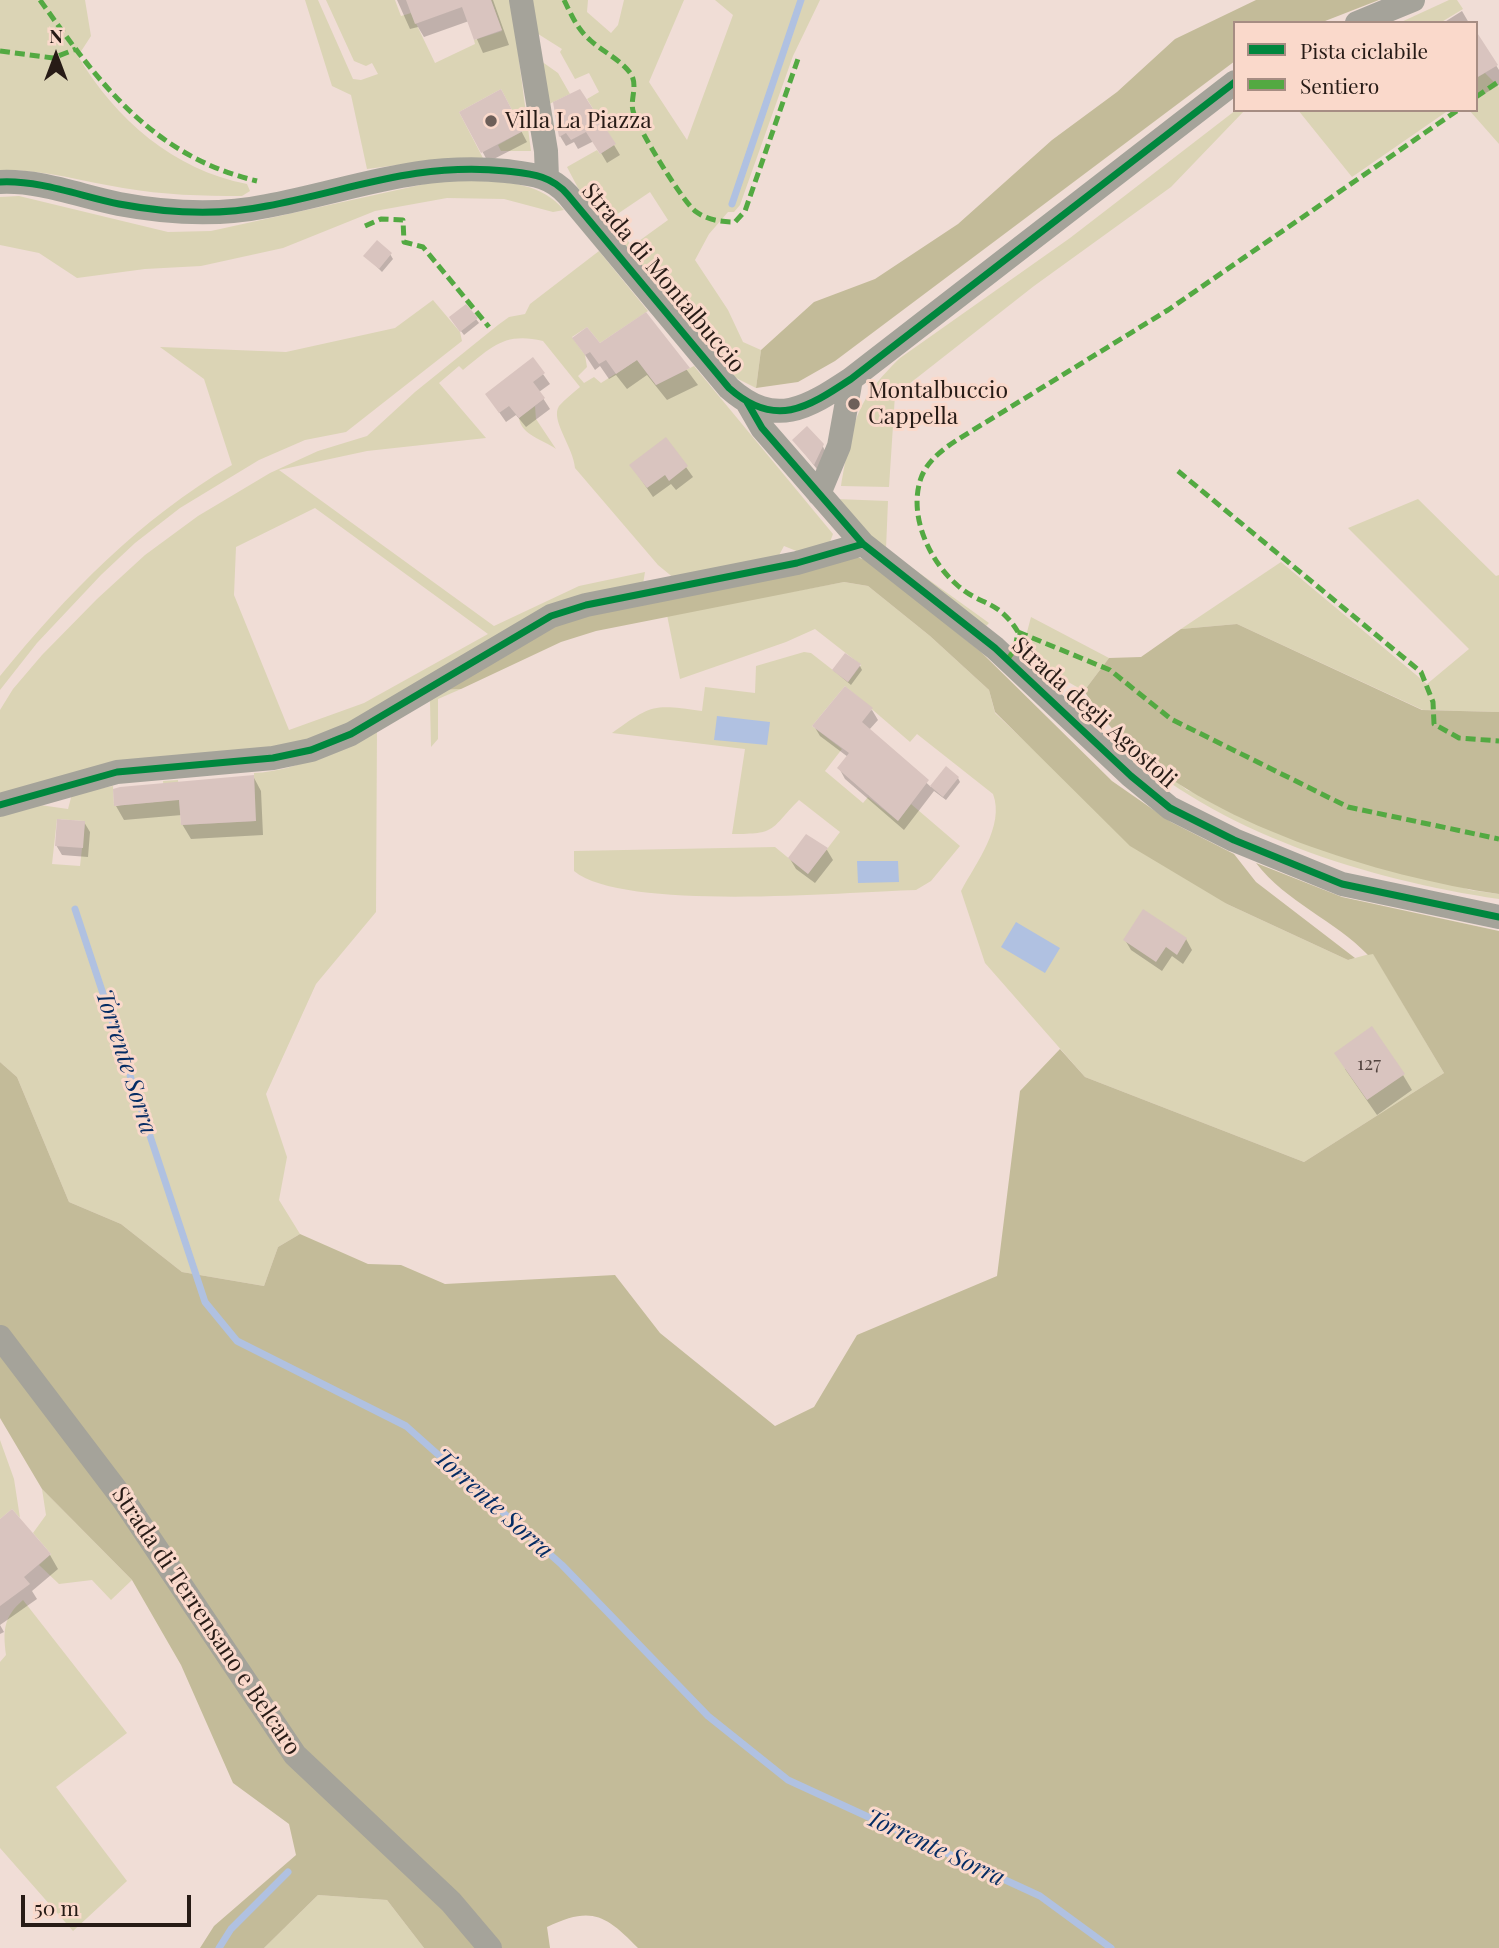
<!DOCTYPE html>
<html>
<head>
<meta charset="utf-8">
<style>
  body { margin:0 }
  #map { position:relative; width:1499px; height:1948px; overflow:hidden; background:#f0ddd6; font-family:"Playfair Display",serif }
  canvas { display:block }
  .legend { position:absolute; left:1233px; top:21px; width:245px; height:91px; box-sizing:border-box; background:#fad9cb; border:2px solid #a68d83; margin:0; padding:9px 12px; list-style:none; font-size:21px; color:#271b16 }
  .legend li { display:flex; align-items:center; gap:14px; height:35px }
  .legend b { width:35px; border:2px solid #a68d83 }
  .north { position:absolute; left:21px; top:21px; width:70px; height:70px; -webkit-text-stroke:5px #fad9cb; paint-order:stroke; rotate:0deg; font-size:19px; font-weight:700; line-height:28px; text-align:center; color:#271b16 }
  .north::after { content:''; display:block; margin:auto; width:24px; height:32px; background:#271b16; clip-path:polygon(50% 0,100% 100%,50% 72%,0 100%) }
  .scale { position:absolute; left:21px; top:1895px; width:170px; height:32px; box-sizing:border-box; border:4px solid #271b16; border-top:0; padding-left:9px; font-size:21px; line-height:24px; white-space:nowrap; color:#271b16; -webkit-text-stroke:5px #fad9cb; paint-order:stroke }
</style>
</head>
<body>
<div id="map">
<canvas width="1499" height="1948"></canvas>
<ul class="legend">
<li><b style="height:9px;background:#00873e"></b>Pista ciclabile</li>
<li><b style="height:9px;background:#53a942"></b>Sentiero</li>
</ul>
<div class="north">N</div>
<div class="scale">50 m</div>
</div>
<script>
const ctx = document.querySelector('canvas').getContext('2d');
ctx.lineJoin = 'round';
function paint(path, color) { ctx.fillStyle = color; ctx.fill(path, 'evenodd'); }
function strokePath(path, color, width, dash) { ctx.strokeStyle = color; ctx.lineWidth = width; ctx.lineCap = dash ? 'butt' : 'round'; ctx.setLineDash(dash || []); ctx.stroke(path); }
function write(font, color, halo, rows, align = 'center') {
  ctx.font = font + ' "Playfair Display",serif'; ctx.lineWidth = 6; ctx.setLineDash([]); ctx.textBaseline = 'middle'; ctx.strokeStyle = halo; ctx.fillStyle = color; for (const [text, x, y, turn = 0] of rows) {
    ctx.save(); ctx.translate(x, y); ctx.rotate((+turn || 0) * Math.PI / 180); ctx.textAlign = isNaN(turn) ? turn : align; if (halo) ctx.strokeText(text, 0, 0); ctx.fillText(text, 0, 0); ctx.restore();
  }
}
const green = new Path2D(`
  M0,0H85L91,36L78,56C115,119 174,170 247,184L250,191L242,196C202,196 163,195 123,188C81,181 43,169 0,170Z
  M305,0H318L353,79L361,80L378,74L372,63L366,66L354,61L326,0H395L401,16L411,13L435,63L475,44L474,40L502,31L491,0H511L531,151H501L498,145L523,131L501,89L459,112L484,160L429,161L367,169L351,95L332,86Z
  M531,0H588L587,12L611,33L618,25L624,0H684L649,82L687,140L733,15L715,0H820L793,56L740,205L734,212H728L709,234L695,260L728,310L743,342L761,350L756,388L732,376L713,352L712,337L679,295L662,292L578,188L567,167L597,150L600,154L615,144L587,99L599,92L589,73L575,79L560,52L562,49L535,32ZM650,192L668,220L632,246L610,219Z
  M1449,0H1457L1463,9L1440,23H1399Z
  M541,61L558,73L570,94L545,106Z
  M1485,73L1499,87V144L1469,110H1476V78Z
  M1236,110H1245L1171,187L1034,286L895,395L889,487L841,486C852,426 854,402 900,358L1070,238Z
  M1298,110H1449L1352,177Z
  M438,181C479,182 535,174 564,210L553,212L504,199L447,198L375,211L283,248L201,266L145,269L77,278L39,253L0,245V197L19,196L168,232L211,231Z
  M599,251L648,311L600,343L587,327L572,337L585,355L587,367L578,376L584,383L594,377L601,383L637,360L656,385L694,366L833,534L830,542L799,552L784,546L777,559L675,579L658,565L575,468C573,446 550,420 559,406C565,399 573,393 580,387L543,341C504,332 492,347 463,370L459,366L439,383L486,438L367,451L279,470L494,626L579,586L645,572L643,584L303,744L0,796V710L13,689L42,655L97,599L145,555L198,516L270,473L318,451L367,436L415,392L498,325L509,317L525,314L530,304ZM315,508L488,634L364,703L289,730L234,595L236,547Z
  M433,300L460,332L462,341L346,432L305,440L259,460L180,508L135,543L101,575L37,643L0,690V676C67,594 140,519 232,465L204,379L160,347L286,352L395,328Z
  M535,406L536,419L556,449C544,440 521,435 519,418Z
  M836,499L888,501L886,549L989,623L986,626L877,547Z
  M1418,499L1496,576L1499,575V712L1423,710L1237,624L1181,629L1281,562L1427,684L1469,649L1348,528Z
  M844,582L868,586L930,636L989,690L995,713L1035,751L1227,904L1348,960L1373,953L1444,1073L1304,1162L1085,1077L985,963L961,891C976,863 1005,826 993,794L917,734L910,742L845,686L812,726L842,749L825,771L863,803L868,797L898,821L911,804L960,846L931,881L916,890C844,892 624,912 574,871V851L775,847L808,874L840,832L799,800C769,830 778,834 732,834L745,749L612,733C652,704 653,704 702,711L705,687L755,693L756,666L804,652L811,653L848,682L861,665L815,629L786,642L680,679L667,615Z
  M1031,617L1109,658L1084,691L1021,655Z
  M461,689L438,699V739L431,747L430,701L442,690Z
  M377,728L376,912L316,984L266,1094L287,1157L279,1200L300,1234L278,1247L264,1286L182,1272L121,1224L69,1202L17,1077L0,1062V816L40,805L68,809L72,794L113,786L114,806L165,801L163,781L178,780L181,825L255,821L254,773C299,771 337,748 377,728ZM57,819L85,821L80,866L52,864Z
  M1119,736L1187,790L1470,890L1499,894V899C1369,880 1216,833 1119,742Z
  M0,1440L14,1479L20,1518L12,1509L0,1519Z
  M42,1489L132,1580L111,1600L92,1580L59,1584L39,1565L51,1554L33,1533L46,1515Z
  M23,1600L127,1733L56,1787L127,1881L73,1931L0,1848V1662L6,1655C3,1631 3,1617 23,1600Z
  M318,1895L387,1900L424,1948H264Z`);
const forest = new Path2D(`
  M1256,0H1379L1320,23H1235V61L835,361L798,382L756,388L761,350L814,302L875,279L958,224L1052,140L1117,92L1175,39Z
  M856,557L867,560L981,652L1112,781L1171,822L1234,854L1256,882L1355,958L1348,960L1227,904L1130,846L995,712L989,690L930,636L868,586L844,582L596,631L561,642L461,689L442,690L554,620Z
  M1237,624L1422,710L1499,712V894C1382,877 1203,823 1120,737C1106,723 1095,706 1084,691L1109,658L1141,657L1181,629Z
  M1256,863L1342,897L1499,931V1948H638C605,1914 591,1906 547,1927L550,1948H424L387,1900L318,1895L264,1948H200L214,1926L296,1855L289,1824L233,1783L181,1665L132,1580L42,1489L0,1418V1062L17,1077L69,1202L121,1224L182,1272L264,1286L278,1247L300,1234L368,1264L401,1265L445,1284L615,1275L660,1333L775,1426L814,1407L857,1335L997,1276L1020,1091L1060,1049L1085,1077L1304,1162L1444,1073L1373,954L1368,955C1334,920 1286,902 1256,863Z`);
const water = new Path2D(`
  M717,716L770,722L767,745L714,740Z
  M898,861L899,882L858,883L857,861Z
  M1016,922L1060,948L1045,973L1001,947Z`);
const shadow = new Path2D(`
  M397,0H493L509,45L483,53L469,21L424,37L418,27L410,29Z
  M1462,11L1469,23H1443Z
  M1476,34L1499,70V85L1476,99Z
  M506,102L527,142L488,162L461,112Z
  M555,103L614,145L620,155L607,163L594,141L578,149L574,142L566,146L560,136Z
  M390,254L393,259L382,272L366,256Z
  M646,315L698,385L667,400L647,375L627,389L616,375L609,379L600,366L595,370L574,338L600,346Z
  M476,319L479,323L464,335L454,322Z
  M533,360L550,384L539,392L550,409L526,427L516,415L506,422L487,395Z
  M666,439L693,477L676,490L671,484L653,497L631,465Z
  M794,440L822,445L828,456L820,473Z
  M860,666L862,670L851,685L834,671Z
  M872,710L878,720L869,730L931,787L958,778L960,782L946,800L934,791L904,830L845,779L839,768L848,757L820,736L814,726Z
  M253,776L261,791L263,835L191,839L182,824V815L124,820L116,806Z
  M84,822L90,832L88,857L62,855L56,845Z
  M807,836L827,850L833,860L815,883L796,869L790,859Z
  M1186,939L1192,950L1183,964L1172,956L1162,971L1131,950L1125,940Z
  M1345,1069L1403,1075L1412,1090L1377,1115Z
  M0,1522L50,1555L58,1569L32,1591L37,1599L0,1625L4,1632L0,1634Z`);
const stream = new Path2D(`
  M732,204L801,0
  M75,909L205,1302L237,1341L406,1426L562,1565L708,1716L788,1780L1040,1896L1111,1948
  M219,1948L231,1929L288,1872`);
const building = new Path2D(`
  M406,0H491L502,30L474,40L462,7L415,24Z
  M1476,31L1498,65L1476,78Z
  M501,89L523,131L481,153L459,112Z
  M580,89L616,144L600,154L586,132L571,140L566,133L559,137L553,102Z
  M377,240L392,253L379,269L363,256Z
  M466,304L478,318L460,332L449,317Z
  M646,312L690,368L656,385L637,360L616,374L606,360L599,364L590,352L585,355L572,338L587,327L600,343Z
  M533,357L545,373L533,382L545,398L519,418L509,406L499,413L485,394Z
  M807,426L824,444L814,465L792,440Z
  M666,437L688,466L669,481L665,475L647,488L629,465Z
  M845,653L861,664L848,682L832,670Z
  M845,686L873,708L862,722L929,780L898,821L837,768L849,753L812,726Z
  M946,766L959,777L943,797L930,786Z
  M254,775L256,821L181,825L179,800L114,806L113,789L120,787Z
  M57,819L85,821L83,848L55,846Z
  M806,834L828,848L808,874L788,858Z
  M1143,909L1187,938L1177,955L1166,947L1156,962L1123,940Z
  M1372,1026L1405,1074L1367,1100L1334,1053Z
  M12,1509L51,1554L24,1577L30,1584L0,1606V1519Z`);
const minor = new Path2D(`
  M521,0L546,151L547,178
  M1357,23L1413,0
  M0,182C40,180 80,196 119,204C167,213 219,216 267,206C352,190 415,162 506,171C531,174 551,175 568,195L729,388C775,429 807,408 851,379L1235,82
  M747,402L762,428L863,544L995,648L1131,776L1170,808L1234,840L1342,884L1499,917
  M819,494L839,446L851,379
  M0,805L117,772L273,758L311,750L351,734L551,616L586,605L797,563L863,544
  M0,1337L123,1499L295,1755L451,1902L490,1948`);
const quiet = new Path2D(`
  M40,0C99,83 152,156 257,181
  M564,0C571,14 577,29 590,40C603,52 620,59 631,74C638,86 630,99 633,111C638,129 681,199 695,211C707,220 721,222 735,222L745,211L799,56
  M0,51L53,58L76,49
  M1476,97L1498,82
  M365,226L381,219L403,220L404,242L423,247L489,327
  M1178,471L1421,672L1433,702L1434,724L1459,738L1499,741
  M1018,632L1110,670L1171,719L1348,807L1499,839
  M1007,660L1015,649L1018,632C997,598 981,607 956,584C929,560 908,515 921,478C927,461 943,449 957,440L1168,310L1458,110`);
const cycleway = new Path2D(`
  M0,182C40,180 80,196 119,204C167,213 219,216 267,206C352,190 415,162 506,171C531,174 551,175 568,195L729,388C775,429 807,408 851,379L1235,82
  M747,402L762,428L863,544L995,648L1131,776L1170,808L1234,840L1342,884L1499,917
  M0,805L117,772L273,758L311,750L351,734L551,616L586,605L797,563L863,544`);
const markers = [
  [491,121,7,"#6d5f59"],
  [854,404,7,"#6d5f59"]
];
const numberNames = [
  ["127",1369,1064]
];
const poiNames = [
  ["Villa La Piazza",505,121],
  ["Montalbuccio",868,391],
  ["Cappella",868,417]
];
const streetNames = [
  ["Strada di Montalbuccio",663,278,50],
  ["Strada degli Agostoli",1094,713,42],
  ["Strada di Terrensano e Belcaro",206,1621,56]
];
const waterNames = [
  ["Torrente Sorra",126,1062,72],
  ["Torrente Sorra",493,1504,42],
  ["Torrente Sorra",935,1848,25]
];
paint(green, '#dbd4b5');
paint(forest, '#c3bb99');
paint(water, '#b0c1e1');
paint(shadow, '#0003');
strokePath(stream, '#b0c1e1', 7);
paint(building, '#d9c4bf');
strokePath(minor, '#a5a39a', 24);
strokePath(quiet, '#53a942', 5, [10, 5]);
strokePath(cycleway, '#00873e', 7);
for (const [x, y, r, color] of markers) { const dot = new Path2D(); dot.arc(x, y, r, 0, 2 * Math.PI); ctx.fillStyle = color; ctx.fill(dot); strokePath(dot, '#fad9cb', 2.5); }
write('19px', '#544540', null, numberNames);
write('23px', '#271b16', '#fad9cb', poiNames, 'left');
write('23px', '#271b16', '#fad9cb', streetNames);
write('italic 24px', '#052c64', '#fad9cb', waterNames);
</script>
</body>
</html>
